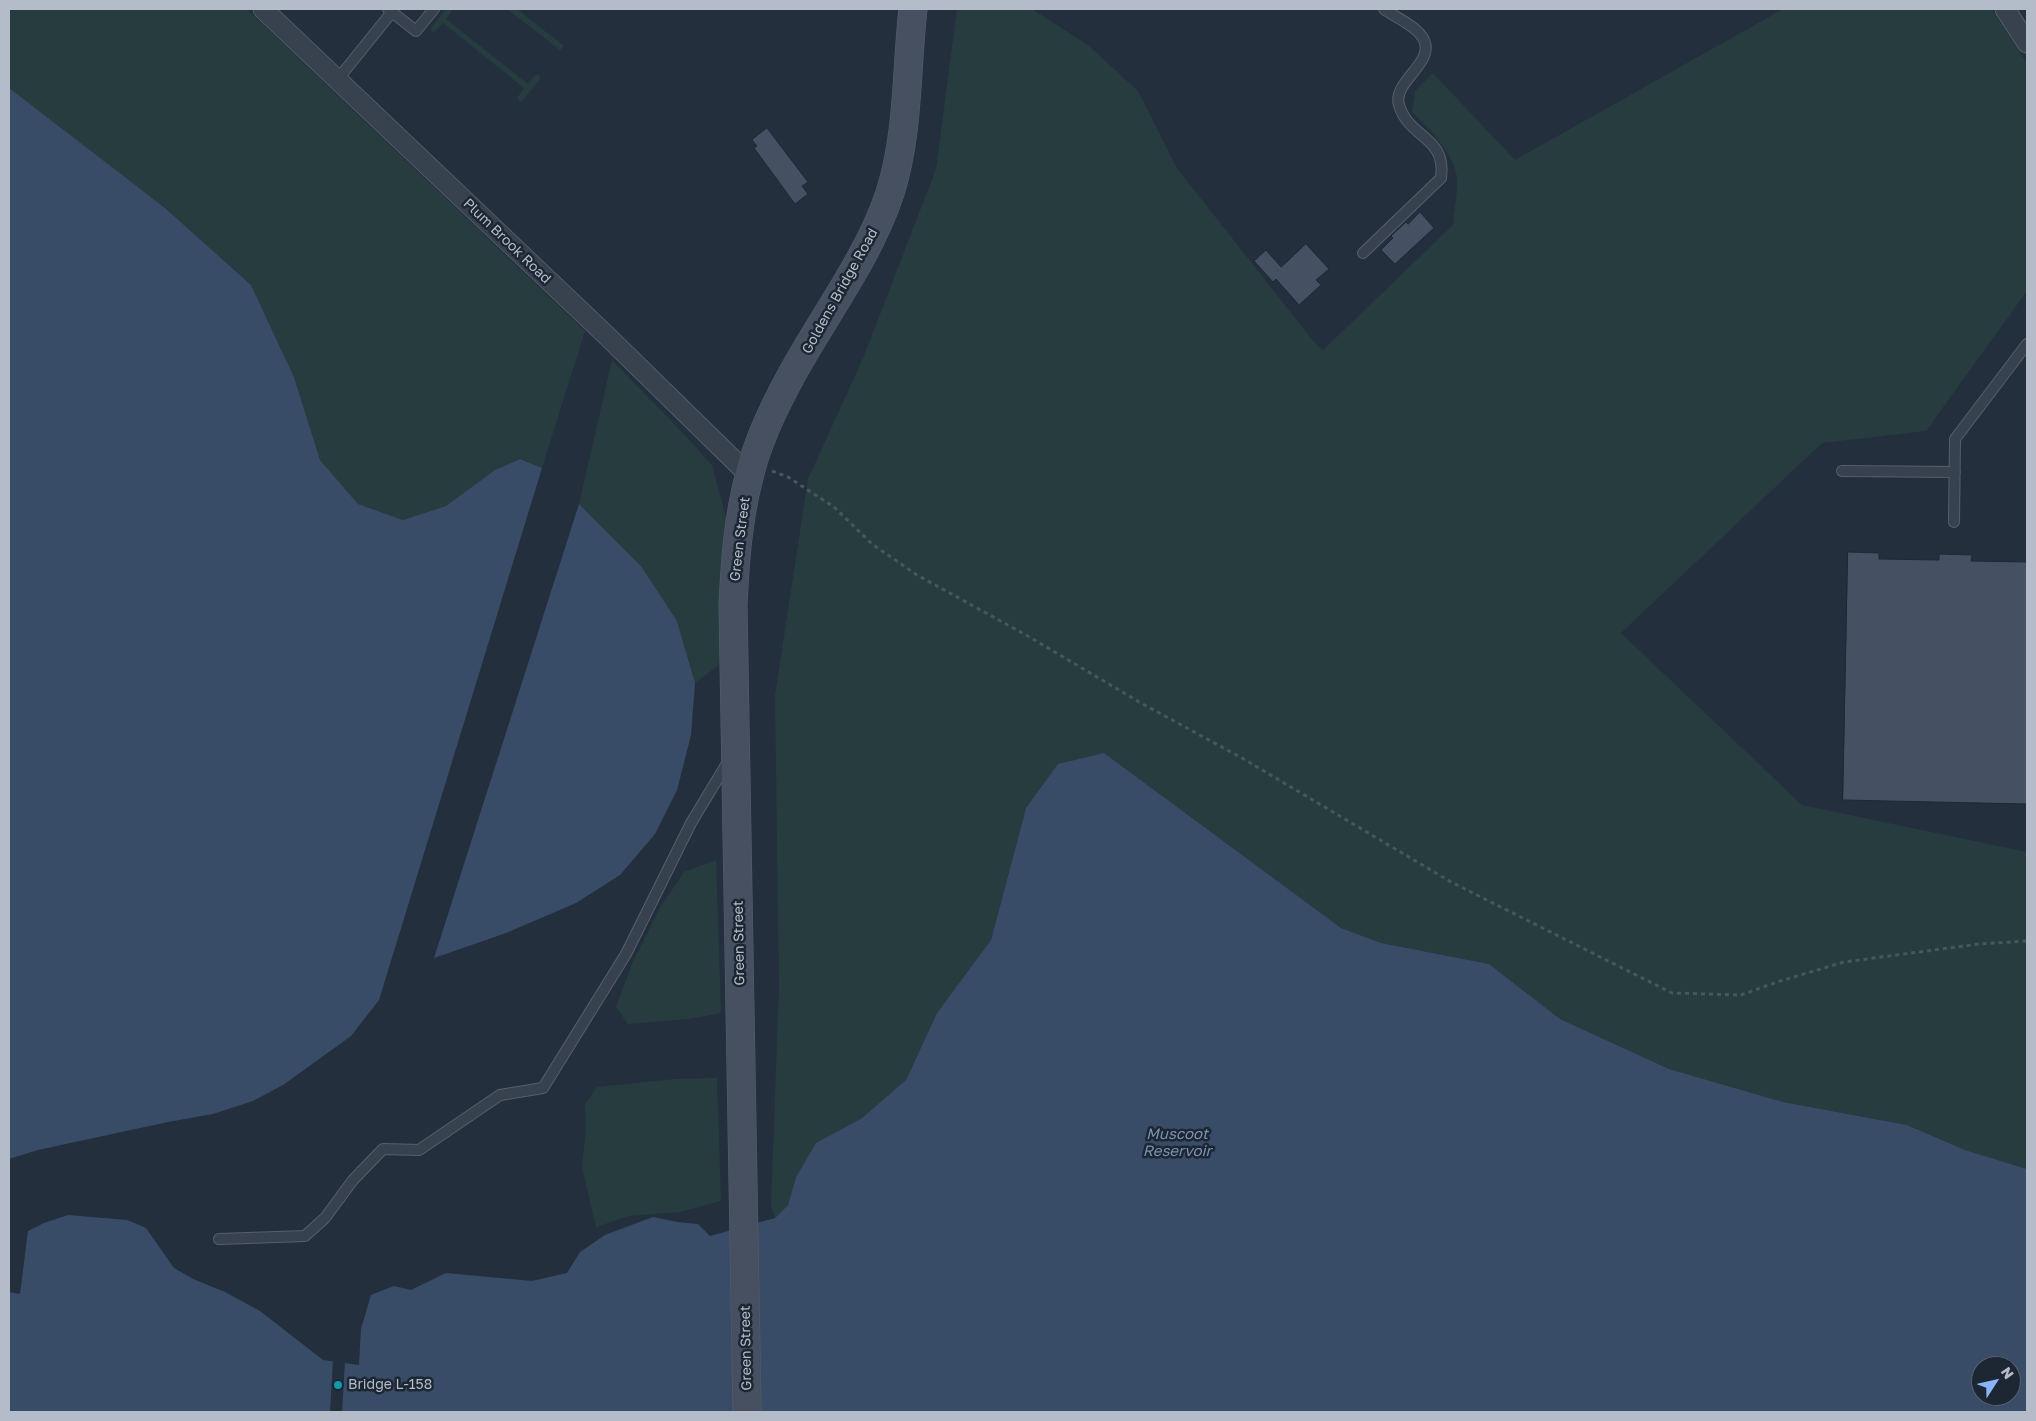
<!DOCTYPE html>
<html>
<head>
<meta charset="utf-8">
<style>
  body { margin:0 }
  #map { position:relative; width:2036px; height:1421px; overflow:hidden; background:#242f3e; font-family:"Golos Text",sans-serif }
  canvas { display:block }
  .frame { position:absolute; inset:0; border:10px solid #b4bcc9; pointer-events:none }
  .north { position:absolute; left:1971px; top:1356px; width:50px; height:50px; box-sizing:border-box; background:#1d2633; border:1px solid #59626f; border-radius:50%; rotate:55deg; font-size:14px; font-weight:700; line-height:20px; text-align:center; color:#b4bcc9 }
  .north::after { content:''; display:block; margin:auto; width:18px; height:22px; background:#8ab4f8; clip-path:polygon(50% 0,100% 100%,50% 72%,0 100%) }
</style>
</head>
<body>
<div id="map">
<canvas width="2036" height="1421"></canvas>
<div class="frame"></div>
<div class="north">N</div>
</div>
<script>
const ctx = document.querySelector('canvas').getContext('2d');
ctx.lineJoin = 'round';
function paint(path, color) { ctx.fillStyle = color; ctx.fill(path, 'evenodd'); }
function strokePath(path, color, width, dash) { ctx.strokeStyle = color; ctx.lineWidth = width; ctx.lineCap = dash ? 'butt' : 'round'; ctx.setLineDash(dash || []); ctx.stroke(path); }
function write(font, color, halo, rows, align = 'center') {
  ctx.font = font + ' "Golos Text",sans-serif'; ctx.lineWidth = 5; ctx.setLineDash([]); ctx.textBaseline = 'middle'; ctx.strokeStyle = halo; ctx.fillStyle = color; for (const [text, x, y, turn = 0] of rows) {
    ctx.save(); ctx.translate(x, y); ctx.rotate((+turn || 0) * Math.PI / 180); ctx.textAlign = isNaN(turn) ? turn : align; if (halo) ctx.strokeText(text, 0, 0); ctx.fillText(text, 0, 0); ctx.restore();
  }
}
const green = new Path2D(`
  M9,9H247L585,331L542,468L520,459L495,470L446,506L403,520L358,504L320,460L294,377L251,285L165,208L11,92L9,88Z
  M446,9H453L446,19L528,84L535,75H539L540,79L522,101H519L517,98L524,88L443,23L436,31L432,32L431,28Z
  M507,9H517L564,46L560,50Z
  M957,9H1032L1088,45L1138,91L1176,167L1314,342L1323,350L1453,225C1454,210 1458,193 1457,178C1455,156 1428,126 1412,112L1415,91L1433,73L1515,160L1783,9H1992L2027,64V291L1926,431L1822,443L1621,633L1802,805L2027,852V1169L1965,1150L1907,1125L1783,1102L1669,1069L1560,1019L1489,964L1381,943L1341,928L1104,753L1026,808L991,940L937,1013L906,1080L862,1118L816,1143L796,1177L788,1205L775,1218L771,1206L779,985L775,695L808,479L864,356L936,169Z
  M612,360L681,431L712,465L726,518L719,665L695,683L677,621L641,566L579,504Z
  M716,860L721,1013L689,1019L628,1024L616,1007L632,964L661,906L684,872Z
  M717,1078L721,1201L680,1212L629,1216L596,1227L582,1167L586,1127L585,1104L597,1087L675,1079Z`);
const water = new Path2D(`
  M9,88L165,208L251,285L294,377L320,460L358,504L403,520L446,506L495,470L520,459L542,468L379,1000L351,1036L283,1085L253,1101L213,1114L168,1122L38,1150L9,1159Z
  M579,504L641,566L677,621L695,683L691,735L677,790L655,834L620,875L576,903L506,933L434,958Z
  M1104,753L1341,928L1381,943L1489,964L1560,1019L1669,1069L1783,1102L1907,1125L1965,1150L2027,1169V1412H9V1292L20,1294L28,1231L44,1223L68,1215L127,1220L146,1228L174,1268L193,1279L225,1292L260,1311L323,1360L359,1365L361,1329L371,1295L394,1286L411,1290L446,1273L532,1281L567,1273L580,1252L605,1235L653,1217L677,1222L698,1224L710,1236L775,1218L788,1205L796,1177L816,1143L862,1118L906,1080L937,1013L991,940L1026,808L1058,764ZM1981,1366H2011V1396H1981Z`);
const pier = new Path2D(`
  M333,1359L345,1361L342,1412H330Z`);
const building = new Path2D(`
  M767,128L808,182L802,186L808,194L795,204L754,148L757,146L752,140Z
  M1420,212L1434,228L1395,264L1381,250L1393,238L1391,236L1406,222L1408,224Z
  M1306,244L1329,269L1316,280L1321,285L1299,305L1276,279L1273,282L1254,261L1266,250L1281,267Z
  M1848,552L1879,553V559L1939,560V554L1972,555L1971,561L2027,562V804L1843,800Z`);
const path = new Path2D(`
  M772,471L788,477L834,507L872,544L917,575L1026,635L1141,703L1242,758L1451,882L1672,993L1741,995L1777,982L1844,962L1979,944L2027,941`);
const lane = new Path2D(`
  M388,9L416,31L434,9
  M338,79L392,12
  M1363,253L1441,178C1447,136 1409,139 1399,105C1392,82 1435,63 1424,40C1417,26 1396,18 1384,9
  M1842,471L1955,472
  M1954,522L1955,439L2027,344
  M219,1239L305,1236L325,1218L353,1180L383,1149L419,1150L500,1095L543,1088L626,954L691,823L729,760`);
const street = new Path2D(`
  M263,9L606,335L749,475
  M2005,9L2027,43`);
const secondary = new Path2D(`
  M747,1412L733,605C735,562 738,519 749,477C757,442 774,407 791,376C824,315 868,259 890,193C909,133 906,70 913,9`);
const markers = [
  [338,1385,5,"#0f9aa8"]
];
const streetNames = [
  ["Plum Brook Road",507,241,44],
  ["Goldens Bridge Road",840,291,-61],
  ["Green Street",740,539,-83],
  ["Green Street",739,943,-91],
  ["Green Street",746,1348,-91]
];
const poiNames = [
  ["Bridge L-158",348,1385]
];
const waterNames = [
  ["Muscoot",1177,1134],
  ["Reservoir",1177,1151]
];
paint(green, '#263c3f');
paint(water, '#394c67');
paint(pier, '#242f3e');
paint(building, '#455162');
strokePath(building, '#1f2835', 1);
strokePath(lane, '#565f6c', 12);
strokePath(street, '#565f6c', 21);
strokePath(secondary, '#565f6c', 29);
strokePath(path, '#44595c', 3, [4, 4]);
strokePath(lane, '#38414e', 10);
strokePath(street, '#38414e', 19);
strokePath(secondary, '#465061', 28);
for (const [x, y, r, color] of markers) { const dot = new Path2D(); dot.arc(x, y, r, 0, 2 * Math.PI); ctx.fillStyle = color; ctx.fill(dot); strokePath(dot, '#1d2633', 2); }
write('14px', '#b4bcc9', '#1d2633', streetNames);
write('14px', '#b4bcc9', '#1d2633', poiNames, 'left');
write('italic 15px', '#7c92b1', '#1d2633', waterNames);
</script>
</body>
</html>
